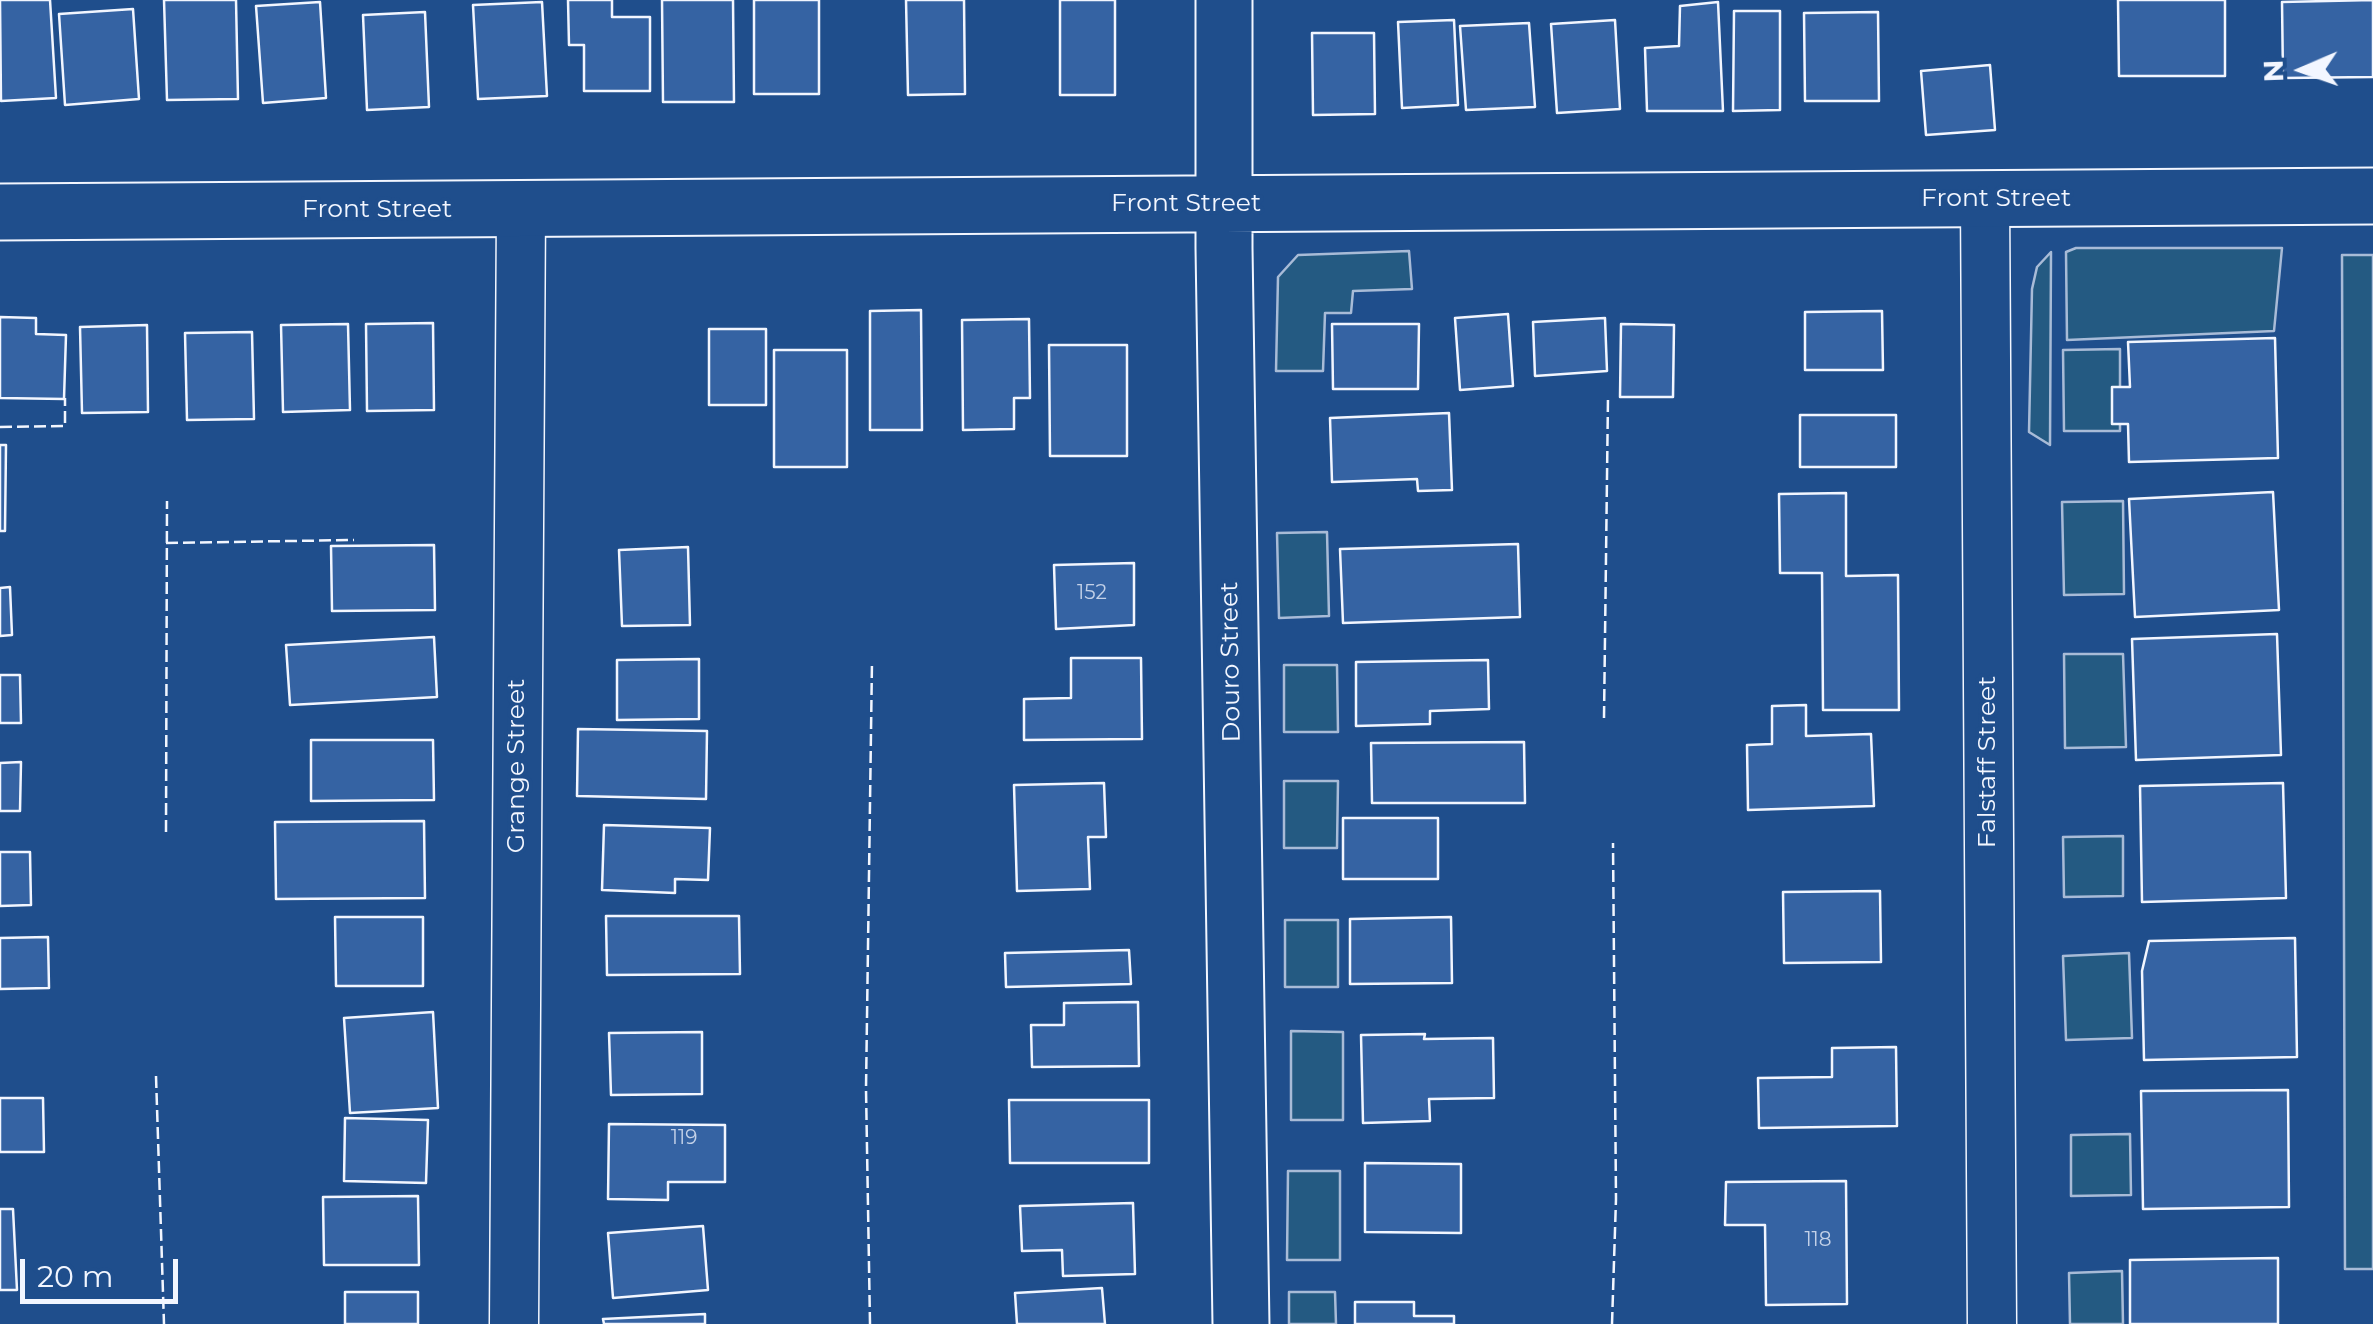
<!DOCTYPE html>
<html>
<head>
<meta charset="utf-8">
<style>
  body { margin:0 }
  #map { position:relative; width:2373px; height:1324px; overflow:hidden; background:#1f4e8c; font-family:Montserrat,sans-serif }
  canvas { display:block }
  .north { position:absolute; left:2253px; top:20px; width:100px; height:100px; -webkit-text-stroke:8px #1f4e8c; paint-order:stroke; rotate:268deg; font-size:28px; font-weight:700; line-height:40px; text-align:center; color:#f2f6ff }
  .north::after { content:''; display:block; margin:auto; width:35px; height:45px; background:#f2f6ff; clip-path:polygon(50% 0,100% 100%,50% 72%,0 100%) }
  .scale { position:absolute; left:20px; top:1259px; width:158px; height:45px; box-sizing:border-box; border:5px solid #f2f6ff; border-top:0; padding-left:12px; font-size:30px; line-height:35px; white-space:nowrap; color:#f2f6ff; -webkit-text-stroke:8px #1f4e8c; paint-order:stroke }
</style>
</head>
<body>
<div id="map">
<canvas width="2373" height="1324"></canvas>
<div class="north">N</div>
<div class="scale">20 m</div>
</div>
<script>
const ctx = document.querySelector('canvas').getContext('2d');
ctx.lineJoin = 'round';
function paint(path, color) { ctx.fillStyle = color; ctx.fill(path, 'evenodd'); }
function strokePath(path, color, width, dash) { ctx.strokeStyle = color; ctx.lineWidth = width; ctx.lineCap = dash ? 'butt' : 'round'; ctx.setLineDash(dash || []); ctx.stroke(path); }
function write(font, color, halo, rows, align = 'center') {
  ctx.font = font + ' Montserrat,sans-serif'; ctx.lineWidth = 8; ctx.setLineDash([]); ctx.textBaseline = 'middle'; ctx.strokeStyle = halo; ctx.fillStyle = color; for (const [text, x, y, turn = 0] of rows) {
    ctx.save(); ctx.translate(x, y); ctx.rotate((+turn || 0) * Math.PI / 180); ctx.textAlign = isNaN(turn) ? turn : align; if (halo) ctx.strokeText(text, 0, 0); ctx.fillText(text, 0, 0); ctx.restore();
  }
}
const green = new Path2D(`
  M2076,248H2282L2274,331L2067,340L2066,252Z
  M1409,251L1412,289L1353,291L1351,313H1325L1323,371H1276L1278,277L1298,255Z
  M2051,252L2050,445L2029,432L2032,289L2037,267Z
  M2342,255H2373V1269H2345Z
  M2120,349V431H2064L2063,350Z
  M2123,501L2124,594L2064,595L2062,502Z
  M1327,532L1329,616L1279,618L1277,533Z
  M2064,654H2123L2126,747L2065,748Z
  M1284,665H1337L1338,732H1284Z
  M1284,781H1338L1337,848H1284Z
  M2123,836V896L2064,897L2063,837Z
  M1285,920H1338V987H1285Z
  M2129,953L2132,1038L2066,1040L2063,956Z
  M1291,1031L1343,1032V1120H1291Z
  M2130,1134L2131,1195L2071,1196V1135Z
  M1288,1171H1340V1260H1287Z
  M2122,1271L2123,1324H2070L2069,1273Z
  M1289,1292H1335L1336,1324H1289Z`);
const building = new Path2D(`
  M0,0H50L56,98L1,101Z
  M164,0H236L238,99L167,100Z
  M568,0H612V17H650V91H584V45H569Z
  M662,0H733L734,102H663Z
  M754,0H819V94H754Z
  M906,0H964L965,94L908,95Z
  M1060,0H1115V95H1060Z
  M2118,0H2225V76H2119Z
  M2373,0V77L2283,78L2282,2Z
  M320,2L326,98L263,103L256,6Z
  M542,2L547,96L478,99L473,5Z
  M1718,2L1723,111H1647L1645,48L1679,46L1680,6Z
  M133,9L139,99L65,105L59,14Z
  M1734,11H1780V110L1733,111Z
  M425,12L429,107L367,110L363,15Z
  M1878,12L1879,101H1805L1804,13Z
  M1454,20L1458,105L1402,108L1398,22Z
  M1615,20L1620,109L1557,113L1551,24Z
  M1529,23L1535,107L1466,110L1460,26Z
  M1312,33H1374L1375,114L1313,115Z
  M1990,65L1995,130L1926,135L1921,71Z
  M921,310L922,430H870V311Z
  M1882,311L1883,370H1805V312Z
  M1508,314L1513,386L1460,390L1455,318Z
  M0,317L36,318V334L66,335L64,399L0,398Z
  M1605,318L1607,371L1535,376L1533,322Z
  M1029,319L1030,398H1014V429L963,430L962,320Z
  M433,323L434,410L367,411L366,324Z
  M348,324L350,410L283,412L281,325Z
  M1332,324H1419L1418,389H1333Z
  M1621,324L1674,325L1673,397H1620Z
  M147,325L148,412L82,413L80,327Z
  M709,329H766V405H709Z
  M252,332L254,419L187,420L185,333Z
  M2275,338L2278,458L2129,462L2128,424H2112V387H2130L2128,342Z
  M1049,345H1127V456H1050Z
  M774,350H847V467H774Z
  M1449,413L1452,490L1418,491L1417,479L1332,482L1330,418Z
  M1800,415H1896V467H1800Z
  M0,445H6L5,531H0Z
  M2273,492L2279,610L2135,617L2129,499Z
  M1846,493V576L1898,575L1899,710H1823L1822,573H1780L1779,494Z
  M1518,544L1520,617L1343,623L1340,549Z
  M434,545L435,610L332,611L331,546Z
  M688,547L690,625L622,626L619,550Z
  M1134,563V625L1056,629L1054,565Z
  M10,587L12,635L0,636V588Z
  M2277,634L2281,755L2136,760L2132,639Z
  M434,637L437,697L290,705L286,645Z
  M1071,658H1141L1142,739L1024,740V699L1071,698Z
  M699,659V719L617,720V660Z
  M1488,660L1489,709L1430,711V724L1356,726V662Z
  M0,675H20L21,723H0Z
  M1806,705V736L1871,734L1874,806L1748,810L1747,745L1772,744V706Z
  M578,729L707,731L706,799L577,796Z
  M311,740H433L434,800L311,801Z
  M1524,742L1525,803H1372L1371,743Z
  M21,762L20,811H0V763Z
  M1104,783L1106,837H1088L1090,889L1017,891L1014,785Z
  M2283,783L2286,898L2142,902L2140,786Z
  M1343,818H1438V879H1343Z
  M424,821L425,898L276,899L275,822Z
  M604,825L710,828L708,880L675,879V893L602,890Z
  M0,852H30L31,905L0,906Z
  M1880,891L1881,962L1784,963L1783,892Z
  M606,916H739L740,974L607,975Z
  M335,917H423V986H336Z
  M1451,917L1452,983L1350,984V919Z
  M48,937L49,988L0,989V938Z
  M2295,938L2297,1057L2144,1060L2142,971L2149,941Z
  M1129,950L1131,984L1006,987L1005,953Z
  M1138,1002L1139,1066L1032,1067L1031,1025H1064V1003Z
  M433,1012L438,1108L350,1113L344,1018Z
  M702,1032V1094L611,1095L609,1033Z
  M1425,1034L1424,1039L1493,1038L1494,1098L1429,1099L1430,1121L1363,1123L1361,1035Z
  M1896,1047L1897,1126L1759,1128L1758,1078L1832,1077V1048Z
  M2288,1090L2289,1207L2143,1209L2141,1091Z
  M0,1098H43L44,1152H0Z
  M1009,1100H1149V1163H1010Z
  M345,1118L428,1120L426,1183L344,1181Z
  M609,1124L725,1125V1182H668V1200L608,1199Z
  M1365,1163L1461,1164V1233L1365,1232Z
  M1846,1181L1847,1304L1766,1305L1765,1225H1725L1726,1182Z
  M418,1196L419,1265H324L323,1197Z
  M1133,1203L1135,1274L1063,1276L1062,1250L1022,1251L1020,1206Z
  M0,1209H13L17,1290H0Z
  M703,1226L708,1290L613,1298L608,1233Z
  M2278,1258V1324H2130V1260Z
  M1102,1288L1105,1324H1017L1015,1293Z
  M345,1292H418V1324H345Z
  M1355,1302H1414V1316H1454V1324H1355Z
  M705,1314V1324H604L603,1319Z`);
const street = new Path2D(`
  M1985,199L1992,1324
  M514,1324L521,208`);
const secondary = new Path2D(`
  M1224,0V248L1241,1324
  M0,212L2373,196`);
const fence = new Path2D(`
  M0,427L65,426V398
  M166,543L354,540
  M1604,718L1608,397
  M166,832L167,501
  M156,1076L164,1324
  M870,1324L866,1089L872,661
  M1612,1324L1616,1199L1613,843`);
const numberNames = [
  ["152",1092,593],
  ["119",684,1138],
  ["118",1818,1240]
];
const streetNames = [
  ["Front Street",1996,199],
  ["Front Street",1186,204],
  ["Front Street",377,210],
  ["Douro Street",1231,662,-91],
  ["Falstaff Street",1988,762,-90],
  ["Grange Street",517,766,-90]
];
paint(green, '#245a82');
strokePath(green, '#a8bbd7', 2.5);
paint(building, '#3563a3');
strokePath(building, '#f2f6ff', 2.5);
strokePath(street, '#f2f6ff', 51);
strokePath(secondary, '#f2f6ff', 59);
strokePath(street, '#1f4e8c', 48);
strokePath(secondary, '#1f4e8c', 55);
strokePath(fence, '#f2f6ff', 2.5, [12, 5]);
write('20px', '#c3d1e8', null, numberNames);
write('25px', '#f2f6ff', '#1f4e8c', streetNames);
</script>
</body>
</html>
